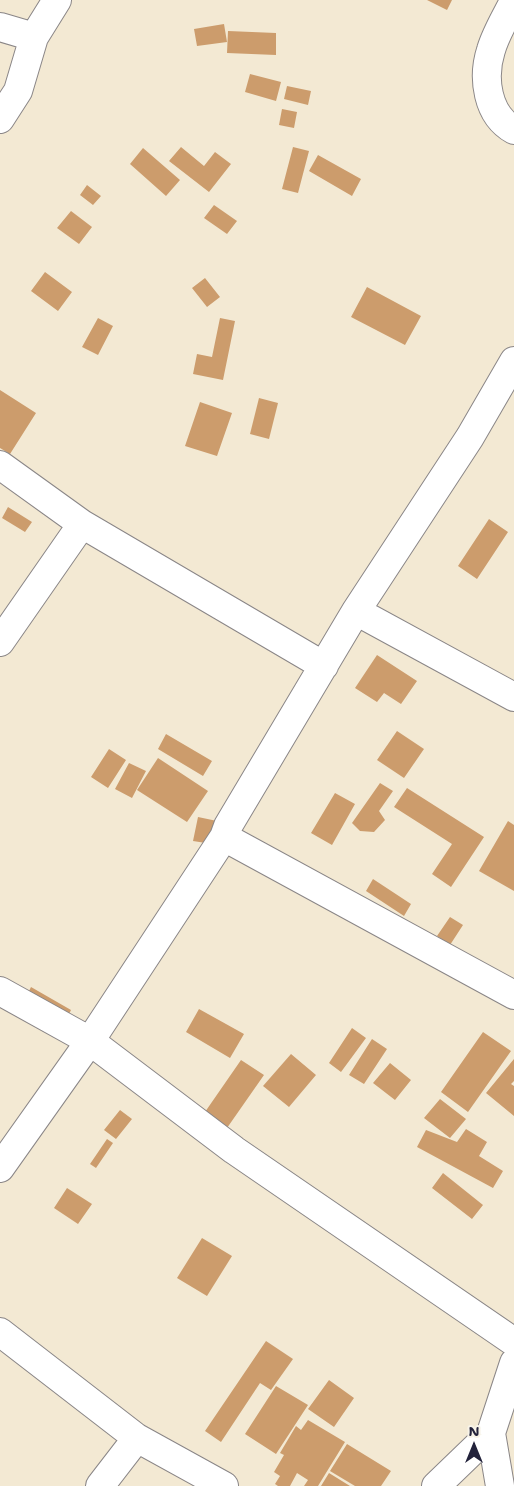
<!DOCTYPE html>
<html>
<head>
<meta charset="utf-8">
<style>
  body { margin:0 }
  #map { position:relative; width:514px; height:1486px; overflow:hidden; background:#f3e9d3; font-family:"Shantell Sans",sans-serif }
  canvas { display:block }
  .north { position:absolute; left:449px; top:1421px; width:50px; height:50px; -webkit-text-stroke:4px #f7f3e8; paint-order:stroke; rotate:0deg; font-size:14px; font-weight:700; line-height:20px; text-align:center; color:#22223b }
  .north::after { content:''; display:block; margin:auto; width:18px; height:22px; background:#22223b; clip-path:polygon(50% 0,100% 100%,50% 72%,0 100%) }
</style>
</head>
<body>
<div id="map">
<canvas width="514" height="1486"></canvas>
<div class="north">N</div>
</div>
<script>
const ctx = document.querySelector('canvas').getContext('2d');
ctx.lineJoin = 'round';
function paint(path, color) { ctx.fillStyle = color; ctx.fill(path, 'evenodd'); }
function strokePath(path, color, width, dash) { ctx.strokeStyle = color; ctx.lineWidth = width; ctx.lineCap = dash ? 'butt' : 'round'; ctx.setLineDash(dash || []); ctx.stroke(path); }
const building = new Path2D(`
  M427,0H452L447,10Z
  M224,24L227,42L197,46L194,29Z
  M228,31L276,33V55L227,53Z
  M250,74L281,82L276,101L245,92Z
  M287,86L311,91L308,105L284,99Z
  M282,109L297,112L294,128L279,125Z
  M181,147L204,166L215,152L231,164L209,192L169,161Z
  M293,147L309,151L298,193L282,189Z
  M143,148L180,180L166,196L130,164Z
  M318,155L361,179L352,196L309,171Z
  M87,185L101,196L93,205L80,195Z
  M214,205L237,221L227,234L204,218Z
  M71,211L92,227L79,244L57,228Z
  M45,272L72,292L58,311L31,291Z
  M205,278L220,297L207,307L192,288Z
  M367,287L421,316L405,345L351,317Z
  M98,318L113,326L98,355L82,347Z
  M220,318L235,321L223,380L193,374L197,354L212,357Z
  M0,390L36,413L10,454L0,448Z
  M259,398L278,403L269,439L250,434Z
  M200,402L232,413L217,456L185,446Z
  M8,507L32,522L25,532L2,518Z
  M489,519L508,532L477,579L458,566Z
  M377,655L417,681L401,704L384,693L377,702L355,688Z
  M397,731L424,749L404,778L377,760Z
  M166,734L212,761L203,776L158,749Z
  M109,749L126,760L108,788L91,777Z
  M158,758L208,791L187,822L137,790Z
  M129,763L146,771L132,798L115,789Z
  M380,783L393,791L379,811L385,820L374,832L360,831L352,823Z
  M407,788L484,837L451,887L432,874L452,844L394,807Z
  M335,793L355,804L332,845L311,833Z
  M198,817L217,821L212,844L193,841Z
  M508,821L514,825V891L479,871Z
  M373,879L411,904L404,916L366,891Z
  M450,917L463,925L450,945L437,936Z
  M31,987L71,1010L66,1020L26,997Z
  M199,1009L244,1034L230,1058L186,1032Z
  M352,1028L366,1038L341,1072L329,1063Z
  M483,1032L511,1051L468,1112L441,1092Z
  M372,1039L387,1049L364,1084L349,1075Z
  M291,1054L316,1075L289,1107L263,1086Z
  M514,1059V1081L511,1084L514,1086V1116L486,1093Z
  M241,1060L264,1075L227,1128L205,1112Z
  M390,1063L411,1080L395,1100L373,1083Z
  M440,1099L466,1119L450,1138L424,1118Z
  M120,1110L132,1119L116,1139L104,1130Z
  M466,1129L487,1142L479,1156L503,1171L493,1188L417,1147L426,1130L457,1142Z
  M107,1139L113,1143L96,1168L90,1164Z
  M443,1173L483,1205L472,1219L432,1188Z
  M67,1188L92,1204L78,1224L54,1208Z
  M202,1238L232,1256L207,1296L177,1278Z
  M266,1341L293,1359L271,1390L260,1383L221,1442L205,1431Z
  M329,1380L354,1398L334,1427L308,1409Z
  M276,1386L308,1405L276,1454L245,1434Z
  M308,1420L345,1442L318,1486H304L308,1480L297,1473L290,1486H278L275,1484L280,1476L274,1472L284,1455L280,1453L296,1426L301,1430Z
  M347,1444L391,1471L381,1486H355L330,1471Z
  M329,1473L350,1486H321Z`);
const minor = new Path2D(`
  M514,1C506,17 496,33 491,50C482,78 487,115 514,130
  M0,27L34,37
  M0,119L18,91L34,37L57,0
  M0,465L82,524L324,666
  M356,611L514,697
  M0,642L82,524
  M224,837L514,995
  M0,991L90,1041L234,1150L514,1342
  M0,1168L90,1041L224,837L228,826L356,611L470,437L514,361
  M0,1332L137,1438L224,1486
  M491,1433L500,1486
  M100,1486L137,1438
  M436,1486L491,1433L514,1363`);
paint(building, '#cc9c6c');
strokePath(minor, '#8a8687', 30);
strokePath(minor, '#fff', 28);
</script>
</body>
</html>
